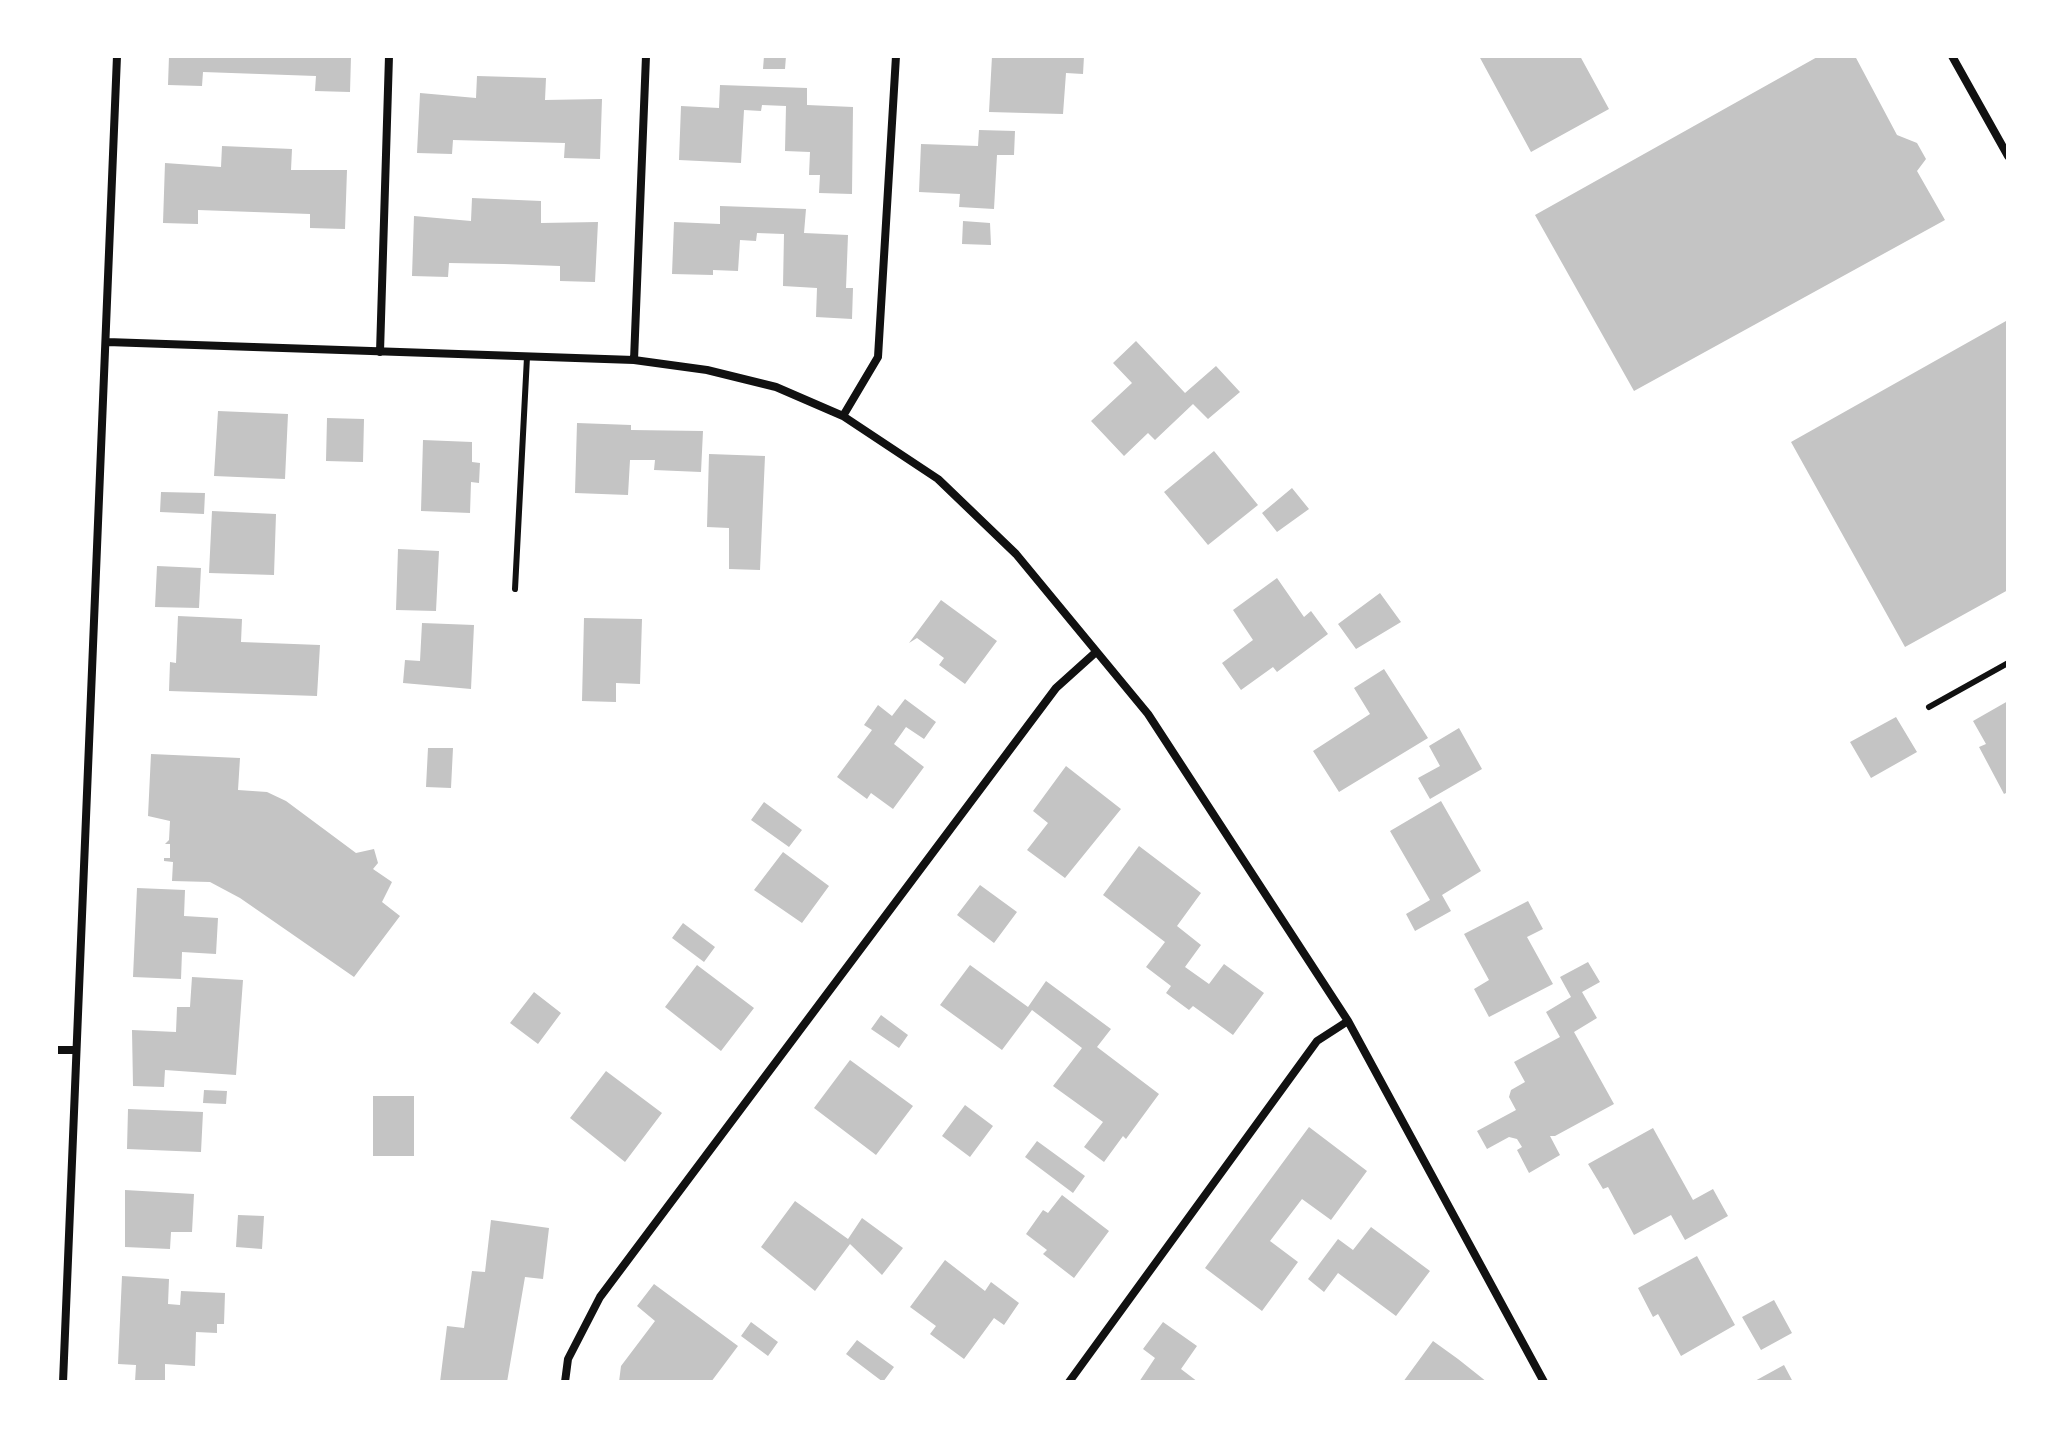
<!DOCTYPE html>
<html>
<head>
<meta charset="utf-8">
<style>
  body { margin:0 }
  #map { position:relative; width:2064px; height:1438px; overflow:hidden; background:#fff; font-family:"Noto Sans",sans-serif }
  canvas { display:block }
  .frame { position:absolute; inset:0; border:58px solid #fff; pointer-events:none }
</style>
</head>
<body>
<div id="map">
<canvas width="2064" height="1438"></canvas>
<div class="frame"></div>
</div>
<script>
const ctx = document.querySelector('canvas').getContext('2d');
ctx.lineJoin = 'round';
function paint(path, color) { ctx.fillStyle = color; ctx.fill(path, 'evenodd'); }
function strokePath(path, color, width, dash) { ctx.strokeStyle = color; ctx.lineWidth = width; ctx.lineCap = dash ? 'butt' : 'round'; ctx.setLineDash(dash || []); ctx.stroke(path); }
const building = new Path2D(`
  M169,56H351L350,92L315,91L316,76L203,72L202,86L168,85Z
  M764,56H786L785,69H763Z
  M992,56H1084L1083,74L1066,73L1063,114L989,112Z
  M1479,56H1580L1609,109L1531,152Z
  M1819,56H1855L1897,135L1917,143L1926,159L1917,171L1945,220L1634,391L1535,215Z
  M477,76L546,78L545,100L602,99L600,159L564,158L565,143L453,140L452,154L417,153L420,93L476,98Z
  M720,85L807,88V105L853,107L852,194L819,193L820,175H809L810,152L785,151L786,106L762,105L761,111L744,110L741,163L679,160L681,106L719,108Z
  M979,130L1015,131L1014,155H997L994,209L959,207L960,194L919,192L921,144L978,146Z
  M222,146L292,149L291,170H347L345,229L310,228V214L198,210V224L163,223L165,163L221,167Z
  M472,198L541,201V223L598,222L595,282L560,281V266L504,264L449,263L448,277L412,276L414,216L471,221Z
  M720,206L806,209L804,233L848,235L846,288H853L852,319L816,317L817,288L783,286L784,234L757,233L756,241L740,240L738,271L713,270V275L672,274L674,222L720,224Z
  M963,221L990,223L991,245L962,244Z
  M2006,321L2008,590L1905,647L1791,442Z
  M1136,341L1185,393L1216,366L1240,392L1208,419L1193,404L1155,440L1148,433L1124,456L1091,421L1132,383L1113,363Z
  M218,411L288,414L285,479L214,476Z
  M327,418L364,419L363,462L326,461Z
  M577,423L631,425V430L703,431L701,472L654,470L655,460H630L628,495L575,493Z
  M423,440L472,442V462L480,463L479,483L471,482L470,513L421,511Z
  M1214,451L1258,505L1208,545L1164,492Z
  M709,454L765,456L760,570L729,569V528L707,527Z
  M1292,488L1309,509L1277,532L1262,513Z
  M161,492L205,493L204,514L160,512Z
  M212,511L276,514L274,575L209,573Z
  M398,549L439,551L436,611L396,610Z
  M157,566L201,568L199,608L155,607Z
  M1277,578L1304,617L1311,611L1328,634L1277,672L1273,667L1241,690L1222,663L1253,640L1233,610Z
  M1380,593L1401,622L1356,649L1338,624Z
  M941,600L997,641L965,684L939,665L944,658L917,638L909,643Z
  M178,616L242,619L241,642L320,645L317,696L169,691L170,662L176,663Z
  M584,618L642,619L640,684L616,683V702L582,701Z
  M422,623L474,625L471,689L403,683L405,660L420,661Z
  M1384,669L1428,738L1339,792L1313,751L1370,714L1354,688Z
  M905,699L936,722L924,739L906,727L894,744L924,767L893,809L871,793L867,799L837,777L872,730L864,725L878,705L892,716Z
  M2008,701V792L2004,794L1979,747L1986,744L1973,721Z
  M1896,717L1917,752L1871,778L1850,742Z
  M1459,728L1482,769L1430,799L1418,778L1440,766L1429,746Z
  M428,748H453L451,788L426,787Z
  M151,754L240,758L238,790L267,792L286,801L356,853L374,849L378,863L373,869L392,882L382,902L400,916L354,977L240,898L210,882L172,881L173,862L164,861V858H170V844H165L169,840L170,821L148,816Z
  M1066,766L1121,809L1065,878L1027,850L1048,823L1033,811Z
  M1441,801L1481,871L1442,895L1451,911L1415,931L1406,914L1430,900L1390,831Z
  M764,802L802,830L789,847L751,820Z
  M1139,846L1201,893L1177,926L1201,945L1185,967L1209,984L1224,964L1264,993L1233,1035L1193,1006L1189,1010L1166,993L1171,986L1146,967L1165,942L1103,895Z
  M783,852L829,886L802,923L754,890Z
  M980,885L1017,912L994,943L957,915Z
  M137,888L185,890L184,916L218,918L216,954L182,952L181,979L133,977Z
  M1528,901L1543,929L1527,937L1553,984L1489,1017L1474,989L1489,980L1464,934Z
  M683,923L715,947L704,962L672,938Z
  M1588,962L1600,982L1582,992L1597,1018L1574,1032L1614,1104L1555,1136H1550L1560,1155L1529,1173L1517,1150L1522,1147L1517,1139L1509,1137L1487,1149L1477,1131L1516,1110L1509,1097L1511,1090L1525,1082L1514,1062L1560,1037L1546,1012L1571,997L1560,977Z
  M697,965L754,1008L721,1051L665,1007Z
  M970,965L1028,1007L1046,981L1111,1029L1097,1047L1159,1094L1126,1139L1123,1136L1104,1162L1084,1147L1103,1122L1053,1086L1082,1048L1032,1010L1002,1050L940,1005Z
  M192,977L243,980L236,1075L165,1070L164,1087L133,1086L132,1030L176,1032L177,1007H190Z
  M534,992L561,1013L538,1044L510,1023Z
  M881,1015L908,1035L899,1048L871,1029Z
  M850,1060L913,1106L876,1155L814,1108Z
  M606,1071L662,1113L625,1162L570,1118Z
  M204,1090L227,1091L226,1104L203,1103Z
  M373,1096H414V1156H373Z
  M965,1105L993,1126L970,1157L942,1136Z
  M128,1109L203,1112L201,1152L127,1149Z
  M1309,1127L1367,1171L1331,1220L1302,1199L1270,1241L1298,1262L1262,1311L1205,1268Z
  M1653,1128L1693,1200L1713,1189L1728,1216L1685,1240L1671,1215L1634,1235L1608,1187L1603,1189L1588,1164Z
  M1037,1141L1085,1176L1073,1193L1025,1157Z
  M125,1190L194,1194L192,1232H171L170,1249L125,1247Z
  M1062,1195L1109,1231L1074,1278L1043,1254L1047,1250L1026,1234L1043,1210L1048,1213Z
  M795,1201L848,1239L862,1218L903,1248L882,1275L850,1244L815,1291L761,1247Z
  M238,1215L264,1216L262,1249L236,1247Z
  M491,1220L549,1228L543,1279L525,1277L507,1382H440L447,1326L464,1328L472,1271L485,1272Z
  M1371,1227L1430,1271L1396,1316L1338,1273L1324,1292L1308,1279L1338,1239L1353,1250Z
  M1697,1256L1735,1325L1681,1356L1658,1314L1653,1317L1638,1288Z
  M945,1260L985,1291L991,1282L1019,1303L1004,1325L994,1318L964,1359L930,1334L936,1326L910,1307Z
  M122,1276L169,1279L168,1304L180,1305L181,1291L225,1293L224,1324H217V1333L196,1332L195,1366L165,1364V1382H135L136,1365L118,1364Z
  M654,1284L738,1346L711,1382H619L621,1366L655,1321L637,1306Z
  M1774,1300L1792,1333L1761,1350L1742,1317Z
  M751,1322L778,1342L768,1356L741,1336Z
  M1163,1322L1197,1346L1181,1369L1198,1382H1139L1155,1358L1143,1349Z
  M857,1340L894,1367L883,1382L846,1354Z
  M1433,1341L1458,1359L1487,1382H1403Z
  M1784,1365L1793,1382H1753Z`);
const service = new Path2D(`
  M515,589L527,357
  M1929,707L2008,663`);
const minor = new Path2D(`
  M1952,56L2008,156
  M107,342L634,360L707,370L776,387L843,416L938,479L1016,554L1148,714L1348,1021L1544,1382
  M380,352L389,56
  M634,360L646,56
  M843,416L878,357L896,56
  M56,1050H75
  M63,1382L117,56
  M565,1382L568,1359L600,1297L1056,688L1096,652
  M1069,1382L1317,1041L1348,1021`);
paint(building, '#c4c4c4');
strokePath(service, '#111', 6);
strokePath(minor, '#111', 8);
</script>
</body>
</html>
